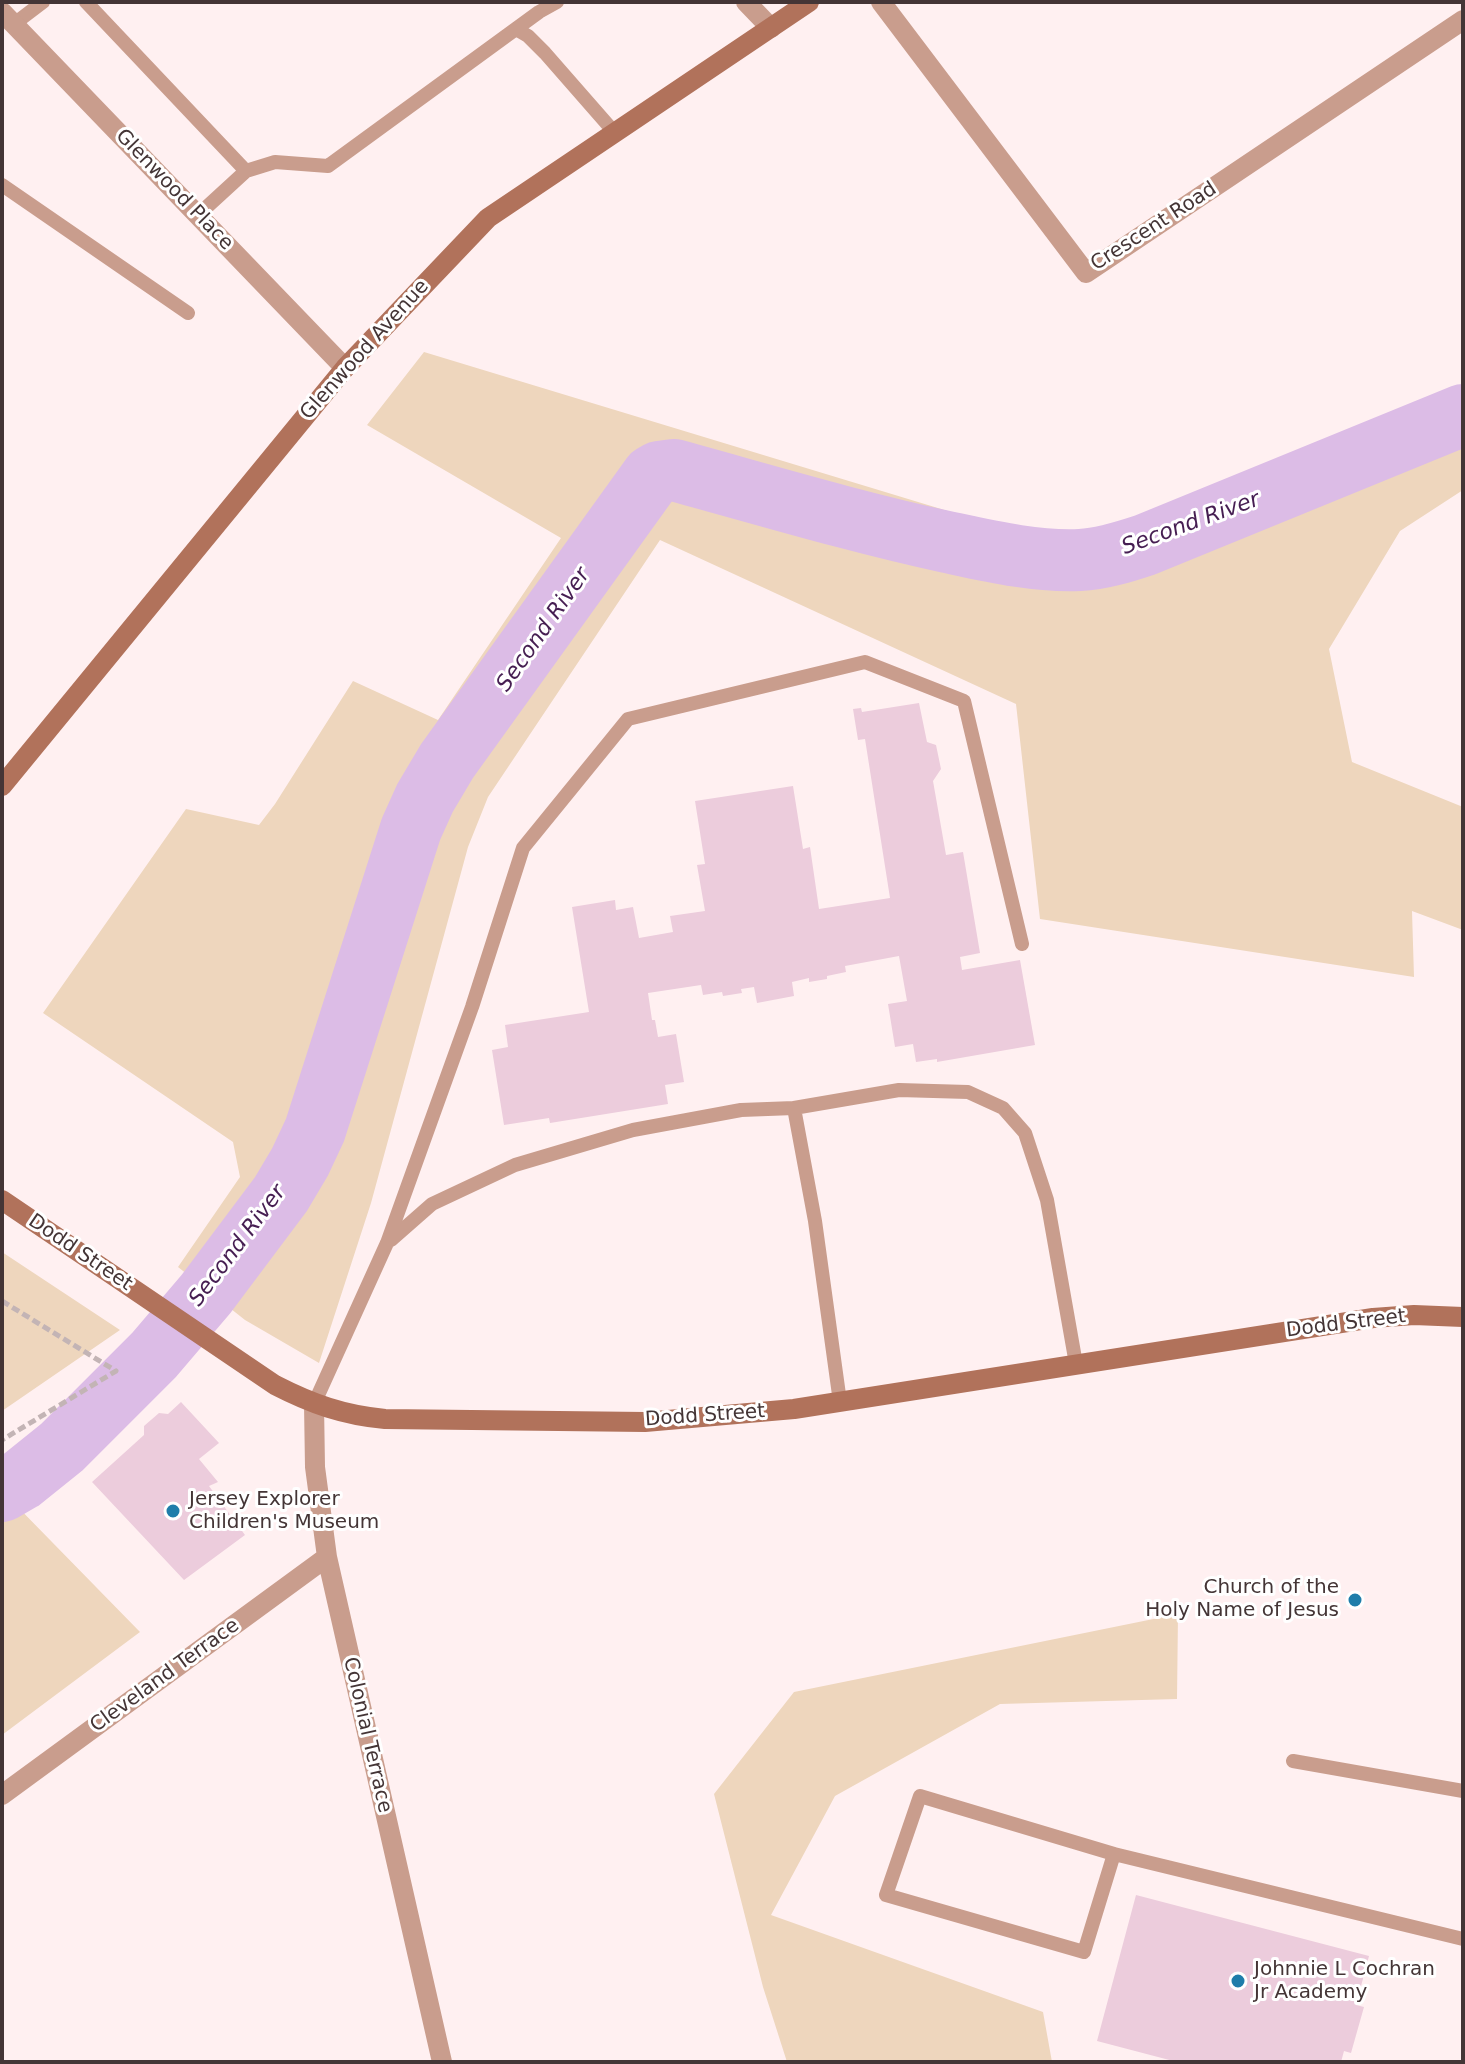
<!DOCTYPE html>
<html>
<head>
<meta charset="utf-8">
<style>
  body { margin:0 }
  #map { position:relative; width:1465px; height:2064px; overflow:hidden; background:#fff0f1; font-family:"DejaVu Sans",sans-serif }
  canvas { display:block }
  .frame { position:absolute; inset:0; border:4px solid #443536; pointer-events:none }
</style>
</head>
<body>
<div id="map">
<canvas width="1465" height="2064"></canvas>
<div class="frame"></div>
</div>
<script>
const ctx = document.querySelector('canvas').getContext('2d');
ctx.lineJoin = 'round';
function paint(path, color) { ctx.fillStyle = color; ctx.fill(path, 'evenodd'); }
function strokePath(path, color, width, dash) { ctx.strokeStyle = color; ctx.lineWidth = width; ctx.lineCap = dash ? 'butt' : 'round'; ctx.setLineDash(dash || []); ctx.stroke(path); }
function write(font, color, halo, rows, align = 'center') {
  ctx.font = font + ' "DejaVu Sans",sans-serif'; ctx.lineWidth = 6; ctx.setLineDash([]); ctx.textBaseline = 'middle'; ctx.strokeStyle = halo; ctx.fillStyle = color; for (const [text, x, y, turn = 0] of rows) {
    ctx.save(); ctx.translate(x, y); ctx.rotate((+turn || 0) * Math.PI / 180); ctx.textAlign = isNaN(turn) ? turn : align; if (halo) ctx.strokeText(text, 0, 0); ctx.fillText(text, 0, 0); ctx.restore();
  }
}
const green = new Path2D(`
  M424,352L1063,546L1463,400V490L1400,531L1329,649L1352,762L1463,807V930L1412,911L1414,977L1040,919L1016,704L660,540L488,797L468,847L371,1203L319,1363L245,1320L178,1267L240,1177L233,1142L43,1013L186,809L259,825L275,804L353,681L438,720L561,538L367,425Z
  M2,1252L120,1330L2,1411Z
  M8,1497L140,1632L2,1735V1499Z
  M1178,1614L1177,1699L1000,1704L835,1796L771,1915L1043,2012L1052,2062H787L763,1987L714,1794L794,1692Z`);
const river = new Path2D(`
  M2,1491L21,1480L62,1447L154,1355L206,1294L281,1194L300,1162L315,1130L411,829L425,798L447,761L652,476L659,472L674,470C765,495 855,522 947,542C989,551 1036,562 1080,560C1102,559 1124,552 1145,545L1463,415`);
const building = new Path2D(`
  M919,703L927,742L936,745L941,769L933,781L946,855L963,852L980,953L960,957L962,970L1020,960L1035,1045L937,1062V1059L916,1062L913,1044L895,1047L888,1004L907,1001L899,956L845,966L846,972L827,976V979L809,982V978L792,982L794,996L757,1003L754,987L741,989L742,993L723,996L722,992L703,995L701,985L648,993L652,1020H655L658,1037L676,1034L684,1082L665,1085L668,1104L550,1123L549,1118L504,1125L492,1050L508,1047L505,1025L589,1012L572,907L615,900L616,910L633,907L639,938L673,932L670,916L705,911L697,865L705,864L695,801L793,786L803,849L810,847L819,909L890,898L865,739L858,740L853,709L861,708L862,712Z
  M181,1402L219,1443L199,1459L218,1482L209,1486L245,1535L184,1580L92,1482L144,1435V1426L159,1413L168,1414Z
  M1136,1895L1369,1956L1356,2005L1364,2007L1351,2053L1344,2051L1341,2062H1177L1097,2041Z`);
const path = new Path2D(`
  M2,1301L116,1371L2,1440`);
const lane = new Path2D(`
  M86,2L246,171
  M14,24L43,2
  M516,29L528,36L545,53L615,133
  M2,185L188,313
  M198,215L246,171L275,162L328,166L539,12L557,2
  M794,1108L815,1221L840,1402
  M391,1240L432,1204L515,1165L633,1130L741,1110L794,1108L899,1090L968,1092L1003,1108L1025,1133L1047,1200L1076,1364
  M314,1404L387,1243L472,1007L523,848L628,719L865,662L964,701L1022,944
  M1293,1761L1463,1791
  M1114,1854L1084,1952L886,1895L920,1796L1114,1854L1463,1939`);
const street = new Path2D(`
  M746,2L771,28
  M881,2L1086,273L1463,20
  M2,12L345,368
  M314,1404L315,1467L327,1557L442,2062
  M2,1795L327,1557`);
const secondary = new Path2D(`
  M2,786L345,368L488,218L809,2
  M2,1200L275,1385C312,1404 343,1415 385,1419L645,1422L794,1409L1373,1318L1414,1315L1463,1317`);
const markers = [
  [173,1511,8,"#1f7daa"],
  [1355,1600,8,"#1f7daa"],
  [1238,1981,8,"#1f7daa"]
];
const streetNames = [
  ["Glenwood Place",174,190,46],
  ["Crescent Road",1154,227,-33],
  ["Glenwood Avenue",365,350,-48],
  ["Dodd Street",80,1253,34],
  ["Dodd Street",1346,1324,-7],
  ["Dodd Street",705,1416,-4],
  ["Cleveland Terrace",165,1676,-36],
  ["Colonial Terrace",367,1735,77]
];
const poiNames = [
  ["Jersey Explorer",189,1500],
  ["Children's Museum",189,1523],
  ["Church of the",1339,1588,"right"],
  ["Holy Name of Jesus",1339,1611,"right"],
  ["Johnnie L Cochran",1254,1970],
  ["Jr Academy",1254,1993]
];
const waterNames = [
  ["Second River",1191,524,-20],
  ["Second River",544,630,-55],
  ["Second River",238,1246,-53]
];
paint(green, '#eed6bd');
strokePath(river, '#dcbce6', 62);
paint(building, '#ecccdc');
strokePath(path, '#c3b4b5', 5, [8, 4]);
strokePath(lane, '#c99d8d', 14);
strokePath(street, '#c99d8d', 20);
strokePath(secondary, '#b1725b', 20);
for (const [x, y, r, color] of markers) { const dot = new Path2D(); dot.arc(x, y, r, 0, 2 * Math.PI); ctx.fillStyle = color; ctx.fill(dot); strokePath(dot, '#fff', 3); }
write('20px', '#443536', '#fff', streetNames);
write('20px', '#443536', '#fff', poiNames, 'left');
write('italic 22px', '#461e52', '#fff', waterNames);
</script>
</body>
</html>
